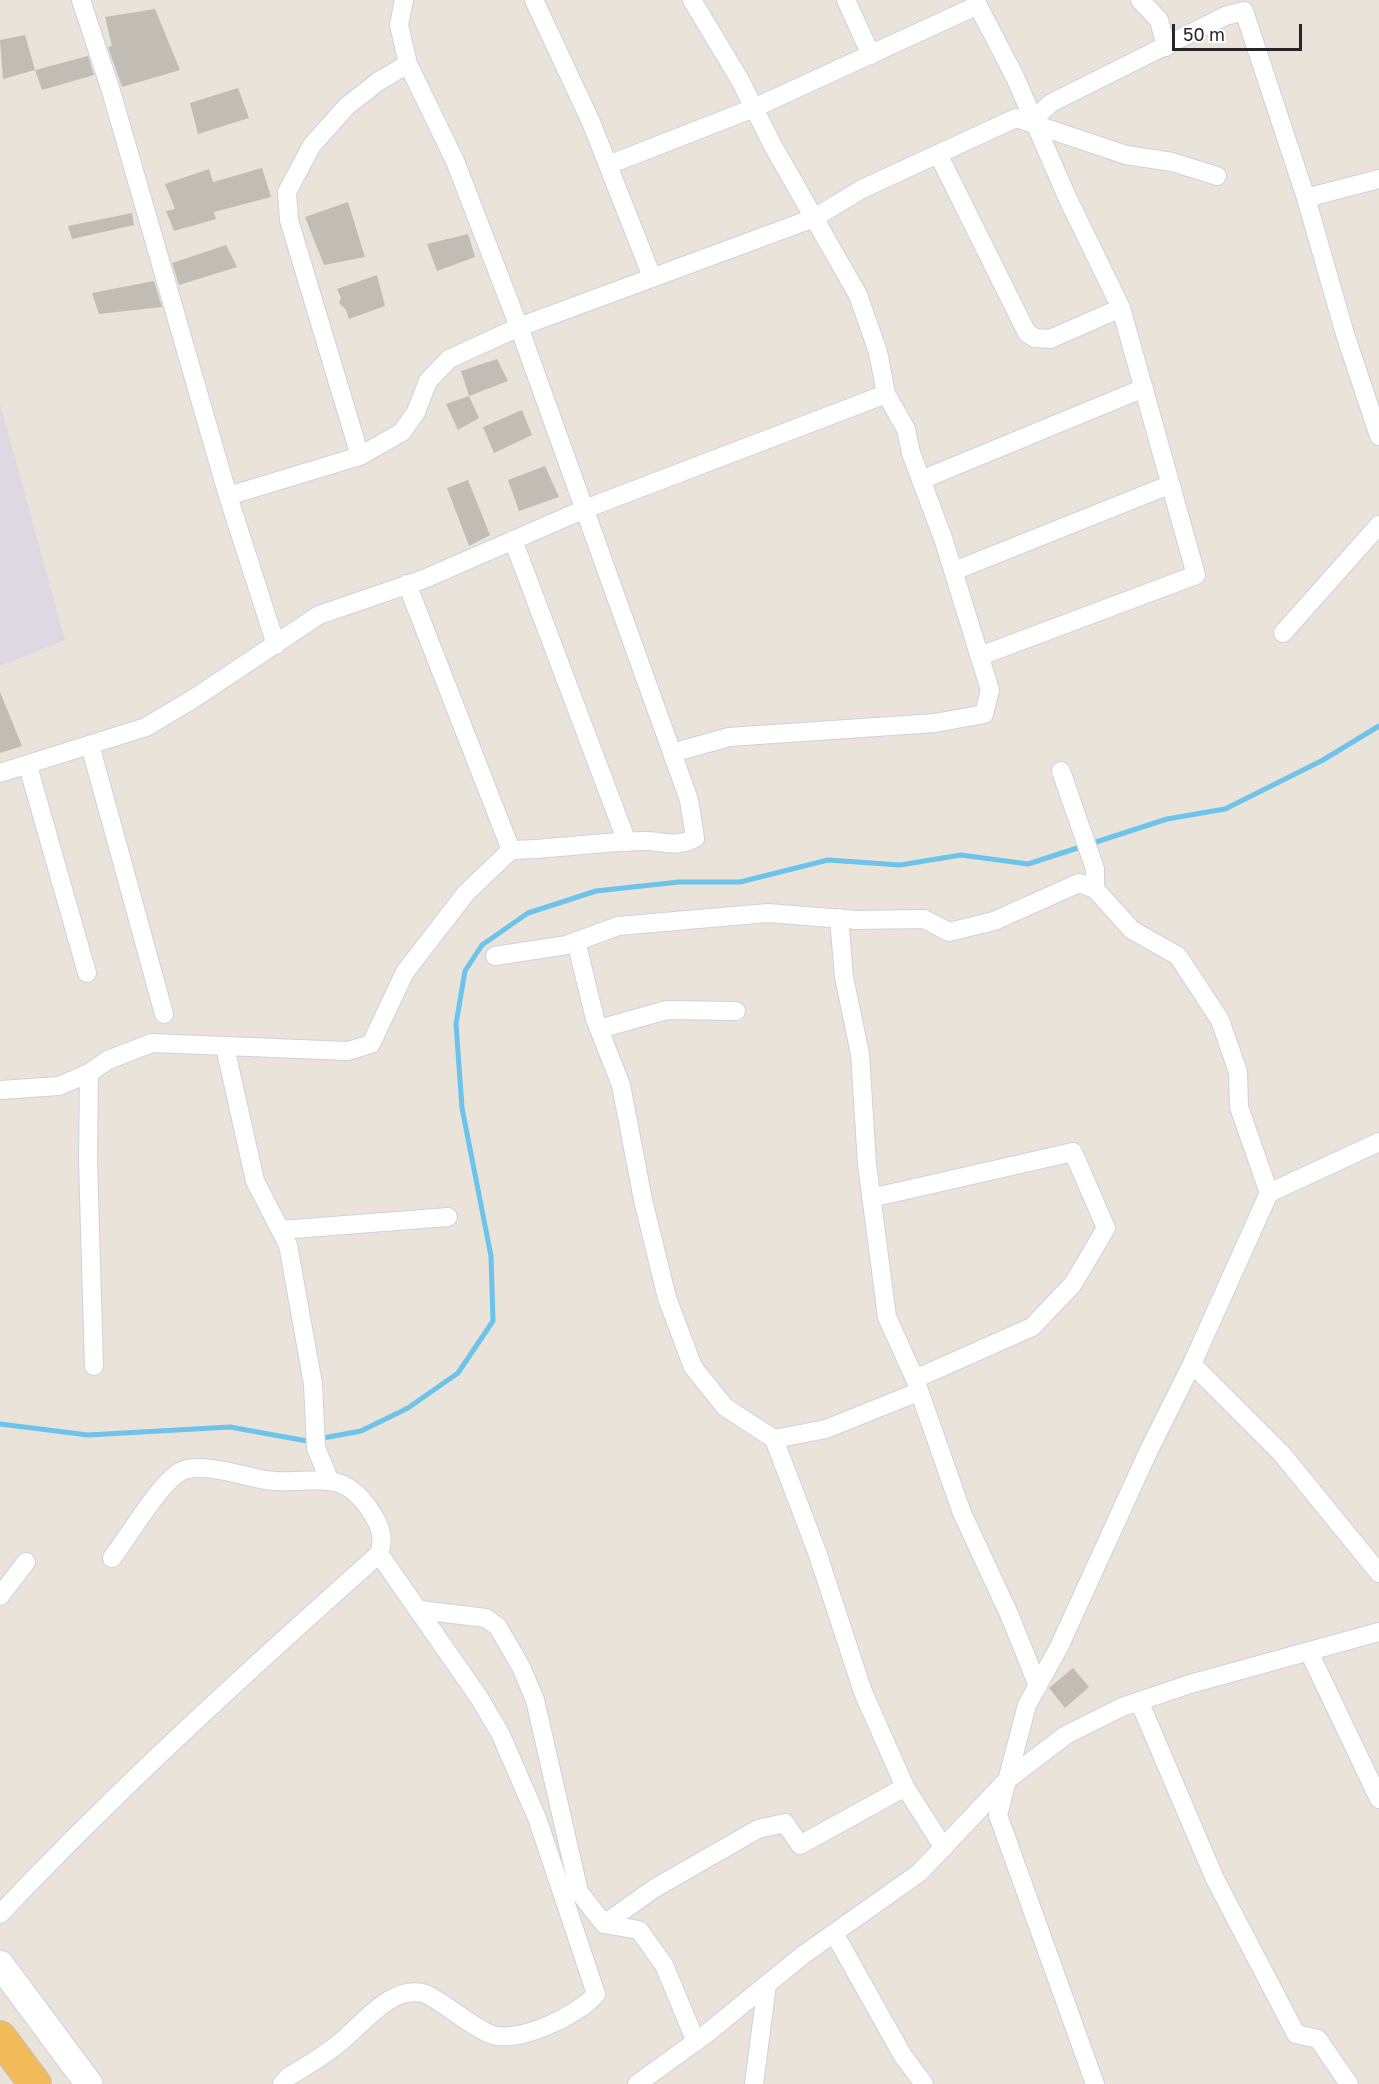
<!DOCTYPE html>
<html>
<head>
<meta charset="utf-8">
<style>
  body { margin:0 }
  #map { position:relative; width:1379px; height:2084px; overflow:hidden; background:#e9e3d9; font-family:"Golos Text",sans-serif }
  canvas { display:block }
  .scale { position:absolute; left:1172px; top:24px; width:130px; height:27px; box-sizing:border-box; border:3px solid #272727; border-top:0; padding-left:8px; font-size:18px; line-height:21px; white-space:nowrap; color:#272727; -webkit-text-stroke:4px #fff; paint-order:stroke }
</style>
</head>
<body>
<div id="map">
<canvas width="1379" height="2084"></canvas>
<div class="scale">50 m</div>
</div>
<script>
const ctx = document.querySelector('canvas').getContext('2d');
ctx.lineJoin = 'round';
function paint(path, color) { ctx.fillStyle = color; ctx.fill(path, 'evenodd'); }
function strokePath(path, color, width, dash) { ctx.strokeStyle = color; ctx.lineWidth = width; ctx.lineCap = dash ? 'butt' : 'round'; ctx.setLineDash(dash || []); ctx.stroke(path); }
const industrial = new Path2D(`
  M0,404L65,640L0,666Z`);
const stream = new Path2D(`
  M0,1424L88,1435L230,1427L307,1441L361,1431L408,1408L458,1373L493,1321L491,1256L462,1108L456,1024L465,971L482,945L528,913L596,891L679,882H740L828,860L900,865L961,855L1028,864L1167,819L1225,809L1323,760L1379,726`);
const building = new Path2D(`
  M155,9L180,70L122,87L108,47L112,46L105,17Z
  M25,35L35,70L3,79L0,40Z
  M88,56L94,75L42,90L35,70Z
  M238,88L249,118L198,134L190,103Z
  M262,168L271,197L214,212L216,219L174,231L166,211L175,209L165,184L209,169L213,182Z
  M348,202L365,257L324,265L305,217Z
  M132,213L134,225L72,239L68,226Z
  M468,234L475,257L437,271L427,244Z
  M226,245L237,267L179,285L172,263Z
  M377,275L385,306L349,319L346,310L339,303L341,298L337,289Z
  M154,281L162,307L99,314L92,293Z
  M497,359L508,381L469,396L461,371Z
  M469,396L479,418L458,430L446,404Z
  M522,410L532,435L494,453L483,427Z
  M545,466L559,497L519,511L508,480Z
  M468,480L490,535L469,546L447,488Z
  M0,692L22,746L0,753Z
  M1073,1668L1089,1687L1065,1708L1049,1688Z`);
const minor = new Path2D(`
  M81,0L111,91L228,496L276,645
  M534,0L591,122L652,277
  M846,0L871,55
  M975,0L1015,77L1067,197L1121,308L1196,575L980,656
  M1140,0L1159,20L1166,47
  M1036,126V117L1051,103L1225,16L1244,11L1306,198
  M938,154L1027,333L1035,338L1050,339L1121,308
  M608,165L754,108L978,5
  M1379,179L1306,198L1345,334L1379,436
  M360,456L402,432L416,412L428,381L449,359L519,327L814,218L862,189L1016,118L1126,155L1172,162L1217,176
  M921,480L1144,388
  M228,496L360,456L289,220L287,192L312,145L347,106L379,81L408,64
  M513,540L627,842
  M954,571L1169,485
  M407,584L511,850
  M1283,633L1379,525
  M90,745L164,1014
  M672,753L729,737L935,723L984,714L990,690L944,541L911,453L906,429L886,394L878,352L858,295L773,146L740,80L692,0
  M28,766L87,973
  M1061,771L1095,869V889
  M0,773L146,727L193,699L319,615L424,579L585,509L886,394
  M839,918L844,977L860,1054L867,1164L887,1317L915,1379L962,1513L1009,1614L1038,1686
  M576,941L595,1019L621,1085L643,1200L667,1298L693,1367L725,1407L774,1439
  M495,956L567,945L618,926L768,913L856,920L924,919L949,932L994,921L1079,883L1095,889L1132,930L1178,956L1220,1020L1238,1072L1239,1107L1269,1193L1192,1364L1148,1452L1059,1647L1027,1705L998,1815L1095,2084
  M599,1029L667,1010L736,1011
  M225,1047L255,1181L288,1245L313,1384L316,1448L329,1479
  M89,1073L88,1161L94,1366
  M0,1090L59,1086L89,1073L108,1060L152,1043L348,1051L371,1044L405,972L466,893L511,850C555,849 598,842 641,841C663,840 674,849 695,838L689,800L519,327L455,161L408,64L399,25L404,0
  M1269,1193L1379,1142
  M871,1198L1073,1152L1106,1228L1073,1284L1032,1327L915,1379
  M281,1230L448,1217
  M1192,1364L1282,1454L1379,1573
  M0,1596L26,1562
  M420,1610L486,1618L498,1627L521,1667L535,1700L579,1892L604,1924L639,1930L664,1965L696,2042
  M1309,1652L1379,1799
  M1139,1701L1215,1879L1296,2034L1318,2039L1349,2084
  M905,1787L863,1692L817,1552L774,1439L826,1429L918,1392
  M0,1914C120,1787 249,1670 379,1554C384,1541 381,1527 373,1515C342,1463 313,1487 265,1480C244,1476 198,1461 180,1472C160,1483 128,1537 112,1558
  M604,1924L655,1888L758,1829L785,1823L800,1845L905,1787L944,1848
  M834,1933L903,2056L924,2084
  M282,2084L288,2077C305,2067 322,2057 338,2044C363,2025 391,1983 426,1994C448,2005 467,2024 490,2034C517,2045 579,2015 596,1994L537,1818L500,1733L478,1696L379,1554
  M637,2084L706,2034L803,1955L919,1873L1007,1780L1066,1735L1122,1707L1190,1684L1379,1632
  M754,2084L767,1984`);
const secondary = new Path2D(`
  M0,1964L89,2084`);
const trunk = new Path2D(`
  M0,2037L35,2084`);
paint(industrial, '#dcd9e2');
strokePath(stream, '#6dc3ea', 5);
paint(building, '#c2bdb4');
strokePath(minor, '#ced1e0', 20);
strokePath(secondary, '#ced1e0', 29);
strokePath(trunk, '#c3c3c3', 34);
strokePath(minor, '#fff', 18);
strokePath(secondary, '#fff', 27);
strokePath(trunk, '#f2ba58', 32);
</script>
</body>
</html>
